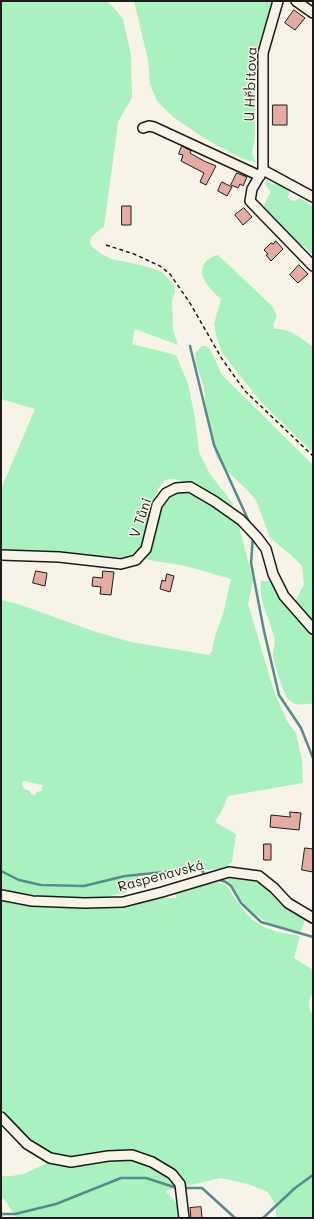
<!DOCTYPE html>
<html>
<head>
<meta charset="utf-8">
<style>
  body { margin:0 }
  #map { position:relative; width:314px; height:1219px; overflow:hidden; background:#f7f3e8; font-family:Mali,sans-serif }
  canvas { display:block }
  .frame { position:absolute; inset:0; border:2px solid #1c1c1c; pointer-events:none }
</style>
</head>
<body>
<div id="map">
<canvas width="314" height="1219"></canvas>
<div class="frame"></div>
</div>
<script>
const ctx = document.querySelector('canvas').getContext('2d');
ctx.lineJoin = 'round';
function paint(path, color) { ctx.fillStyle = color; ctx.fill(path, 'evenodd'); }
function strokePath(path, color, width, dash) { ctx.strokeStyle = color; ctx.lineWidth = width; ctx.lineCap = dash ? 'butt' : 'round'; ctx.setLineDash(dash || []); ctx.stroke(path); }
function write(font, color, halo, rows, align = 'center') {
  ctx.font = font + ' Mali,sans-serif'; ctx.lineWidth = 3; ctx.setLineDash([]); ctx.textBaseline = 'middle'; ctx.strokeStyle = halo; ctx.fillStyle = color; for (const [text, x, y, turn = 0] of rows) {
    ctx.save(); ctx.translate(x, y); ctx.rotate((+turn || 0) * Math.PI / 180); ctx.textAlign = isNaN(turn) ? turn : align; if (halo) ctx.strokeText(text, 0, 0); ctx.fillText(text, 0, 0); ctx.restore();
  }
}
const green = new Path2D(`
  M1,1H106L114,8L123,19L131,55L132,97L118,122L104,227L98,231L92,236L90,241L91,246L103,255L112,259L145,266L162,272L174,285L175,292L172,300L173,330L178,345L135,329L132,344L176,355L188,384L195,418L199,452L210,474L231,501L233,505L232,506C220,499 174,470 163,482C153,493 149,523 144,537C141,547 139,554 129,558L35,552H1V489L35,409L1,399Z
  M134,1H274L257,48L254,66L255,137L252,153L256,163L241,158L207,140L173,117L157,101L150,84L148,60Z
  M267,180L272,184L281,185L290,190L288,197L290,200L294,201L300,198L313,207V256L305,247L295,242L262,209C266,203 266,198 271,192L265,185Z
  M218,255L272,306L277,316L273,325L275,329C290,328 301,338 313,347V452L311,451L261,402L222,353L216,335L214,324L221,299C215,294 208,287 204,279C198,267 206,258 218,255Z
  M202,346C205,346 207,346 209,348C211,349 220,371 222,375L313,465V621L299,607L296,600L304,584L302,566L291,555L270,538L256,500L247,490L222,466L216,456L206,410L204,387L196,364L195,353Z
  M189,491L194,493L238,523L253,580L248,604L274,691L287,721L296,733L302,760L303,783L228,796L223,808L215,822L236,834L232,862L227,866L218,869L140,875L132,888L124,893L83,901L49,898L13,892L1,889V600L18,604L96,632L131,642L209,655L212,651L215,636L224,611L231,579L186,566L143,559L160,503L170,493ZM23,781L43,785L41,791L37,792L35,795L31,794L30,791L24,789L22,784Z
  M261,581H270L284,602L313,635V704C302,703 297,708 288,699C283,693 274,663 273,655C273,649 276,643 274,637C269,616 259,604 261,581Z
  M230,875L260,880L306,918L300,933C291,930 282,929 273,925C253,917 236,896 226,877Z
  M209,880L212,884L217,882L226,885C238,902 248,922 269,929C279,933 290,934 300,936L294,958L313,970V992L309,1001L310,1011L313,1013V1218H276V1206L268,1192L248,1184L221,1178L165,1191C176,1201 177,1203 180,1218H16L5,1200L1,1198V1176H12L23,1174L63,1156L46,1151L24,1134L1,1108V897L19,902L56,907L79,908L132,898H177L175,894L180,890Z`);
const stream = new Path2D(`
  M190,346L214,445L250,524
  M253,536L251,563L264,631L279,695L301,728L313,758
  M1,871L19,880L41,885L84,886L125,876L195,869L202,870L204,874
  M216,879L226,882L231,886L241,903L261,922L313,937
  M185,1188H202L235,1218
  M1,1214H15L56,1204L121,1178H146L177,1188
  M263,1218L295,1188L313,1175`);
const building = new Path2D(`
  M294,10L305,18L295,30L285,23Z
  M273,105H287V125H273Z
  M182,146L191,151L190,153L204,161L216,166L206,185L200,182L204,173L181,161L183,155L179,154Z
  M237,173L247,177L243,186L240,184L238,188L231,185Z
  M222,182L232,187L227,196L218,191Z
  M122,206H131V225H122Z
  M244,208L252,217L243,225L235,215Z
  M276,241L283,249L271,261L266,255L268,254L264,250L271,243L273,244Z
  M299,265L308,274L298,283L290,275Z
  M36,571L47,573L45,586L33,583Z
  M103,571L114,572L111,595L100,594L101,587L92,586L93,577L102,578Z
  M167,574L174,576L170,592L160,589L162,580L165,581Z
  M290,812L301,813L299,830L270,827L271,815L290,817Z
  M264,844H271V860H264Z
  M305,848L313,849V872L302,870Z
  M201,1207L202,1218H191L190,1208Z`);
const path = new Path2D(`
  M106,245L134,254L160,266L170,274L190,303L222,359L245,391L313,456`);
const street = new Path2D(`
  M278,1L263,53V170L252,189L250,201L313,266
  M296,1L313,13
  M143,128L149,126L154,127L260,176
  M263,170L313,197
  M1,555L59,557L121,564L136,560L146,549L157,505L166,493L176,488L190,487L214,501L241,520L257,537L266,549L273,574L284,596L313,629
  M1,895L32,901L85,903L123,902L162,892L229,872L259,876L274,888L288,903L313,918
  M1,1117L27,1144L50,1158L71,1162L108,1156L132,1155L152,1162L172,1174L180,1184L184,1218`);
const streetNames = [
  ["U Hřbitova",251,84,-88],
  ["V Tůni",141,518,-71],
  ["Raspenavská",161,876,-15]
];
paint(green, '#a9f1be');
strokePath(stream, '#598a8d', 2.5);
paint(building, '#e6aca4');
strokePath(building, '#1c1c1c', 1);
strokePath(street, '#1c1c1c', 12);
strokePath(path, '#1c1c1c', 1.5, [4, 3]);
strokePath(street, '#f7f3e8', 9);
write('14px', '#1c1c1c', '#f7f3e8', streetNames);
</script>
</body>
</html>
